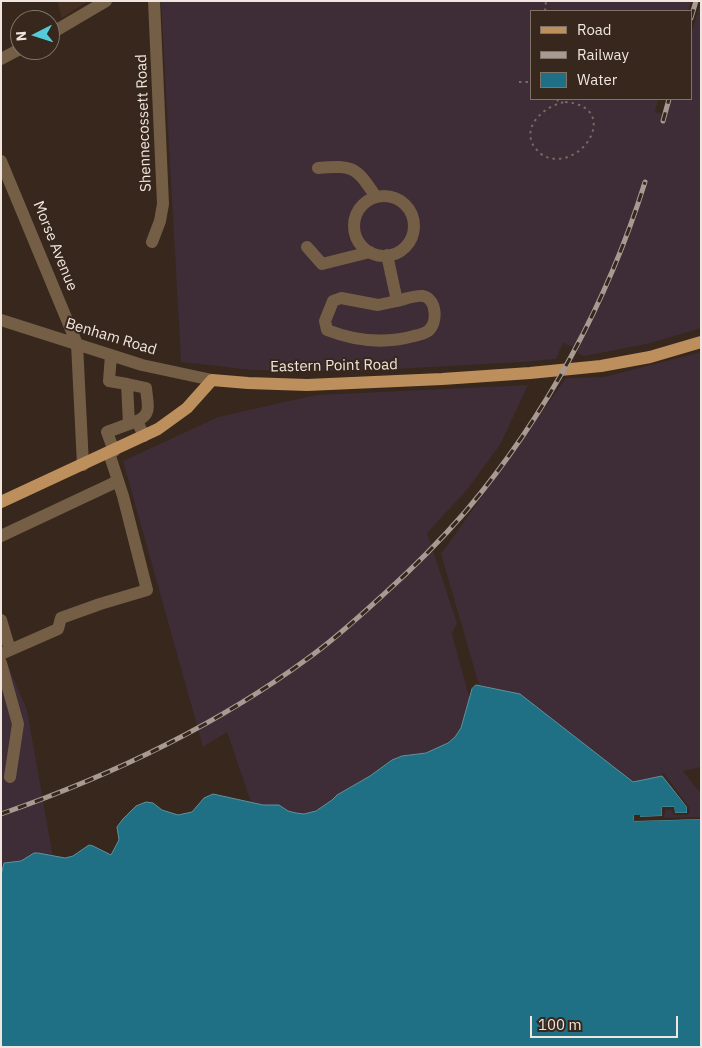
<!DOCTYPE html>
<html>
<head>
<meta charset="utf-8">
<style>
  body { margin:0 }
  #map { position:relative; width:702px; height:1048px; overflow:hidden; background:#37271c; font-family:"IBM Plex Sans",sans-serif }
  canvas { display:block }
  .frame { position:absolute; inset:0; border:2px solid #f0e6df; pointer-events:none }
  .legend { position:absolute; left:530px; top:10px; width:162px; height:90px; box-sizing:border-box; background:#37271c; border:1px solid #81736a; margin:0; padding:6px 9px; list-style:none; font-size:15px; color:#f0e6df }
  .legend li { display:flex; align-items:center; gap:10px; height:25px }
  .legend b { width:25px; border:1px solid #81736a }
  .north { position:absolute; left:10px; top:10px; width:50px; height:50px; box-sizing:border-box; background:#37271c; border:1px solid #81736a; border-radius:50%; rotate:265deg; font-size:14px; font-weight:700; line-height:20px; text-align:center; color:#f0e6df }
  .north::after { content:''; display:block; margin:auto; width:18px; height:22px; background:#53cbda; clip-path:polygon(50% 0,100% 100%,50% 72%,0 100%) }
  .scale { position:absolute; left:530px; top:1016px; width:148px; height:22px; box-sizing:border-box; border:2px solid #f0e6df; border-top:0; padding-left:6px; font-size:15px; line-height:18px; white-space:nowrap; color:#f0e6df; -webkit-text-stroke:4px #37271c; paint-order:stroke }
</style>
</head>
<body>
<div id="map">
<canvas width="702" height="1048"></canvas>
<div class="frame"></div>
<ul class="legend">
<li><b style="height:6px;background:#bc8f5c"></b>Road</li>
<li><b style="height:6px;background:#a79a92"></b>Railway</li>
<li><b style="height:14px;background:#1f6f85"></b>Water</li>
</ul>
<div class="north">N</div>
<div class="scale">100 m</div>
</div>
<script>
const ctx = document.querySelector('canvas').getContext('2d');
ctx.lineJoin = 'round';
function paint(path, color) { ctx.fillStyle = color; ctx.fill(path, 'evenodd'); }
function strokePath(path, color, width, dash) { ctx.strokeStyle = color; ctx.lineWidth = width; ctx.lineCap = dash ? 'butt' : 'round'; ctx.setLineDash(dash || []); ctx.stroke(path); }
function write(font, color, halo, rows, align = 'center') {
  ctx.font = font + ' "IBM Plex Sans",sans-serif'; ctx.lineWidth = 4; ctx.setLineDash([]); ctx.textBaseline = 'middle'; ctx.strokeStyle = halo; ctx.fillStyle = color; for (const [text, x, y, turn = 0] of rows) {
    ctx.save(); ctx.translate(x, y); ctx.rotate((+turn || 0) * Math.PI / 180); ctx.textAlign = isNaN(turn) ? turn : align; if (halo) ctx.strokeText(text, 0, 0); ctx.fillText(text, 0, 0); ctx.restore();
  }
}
const built = new Path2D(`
  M57,1H88L62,18Z`);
const industrial = new Path2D(`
  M161,1H691L688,11H531V99H658L655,112L666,115L671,99H691V34L701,1V328L651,343L595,354L583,356L578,353V351L575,348L563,343L556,359L522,362L358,371L252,370L181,362Z
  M701,352V767L683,771L701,794V819L634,821V815L662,807L687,813L633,782L520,694L479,685L441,554L566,378L604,377Z
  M528,385L500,445L466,491L427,533L457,623L452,634L470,700L461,728L455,737L442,747L426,753L402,756L392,760L370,776L337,795L323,807L309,813H296L288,811L279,805H263L251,802L227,732L203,747L123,461L218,417L316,395Z
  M1,649L27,710L53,857L34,853L21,861L4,863L1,875Z`);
const water = new Path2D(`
  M476,685L520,694L633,782L662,776L687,807V813H674V807H662V816L640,817L634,815V821L701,819V1047H1V875L4,863L21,861L34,853H38L65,858L73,856L89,845L93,846L111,855L119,840L117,827L123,819L136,806L146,802L153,803L162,810L178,815L192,812L204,798L213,794L263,805H279L288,811L296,813L304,814L316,811L332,800L337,795L370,776L392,760L402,756L426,753L448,743L455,737L461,728L472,689Z`);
const pier = new Path2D(`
  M661,773L664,774L689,807L690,813L687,815H674L672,810H665L664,818L701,817V819L634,821V815H640V817L662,816V807H674L675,813H687V807Z`);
const path = new Path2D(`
  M545,11L546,1
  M519,82H531
  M557,99L559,103
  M565,102C622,106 583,173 544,156C540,154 536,149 533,145C522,124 547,105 565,102Z`);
const minor = new Path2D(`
  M50,34L106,1
  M1,59L20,49
  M1,161L77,344L83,465
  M318,168C354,165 356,167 376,197
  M354 226a30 30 0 1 1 60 0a30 30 0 1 1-60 0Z
  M152,242L160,221L163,204L154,1
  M307,247L322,264L370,252
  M387,255L397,301L378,305L341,298L333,301L325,321L327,330C355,341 385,344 414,336C419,335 424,334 428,331C438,323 437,299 423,296C416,295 405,299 397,301
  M1,320L142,365L212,380
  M111,355L109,381L127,384L129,424
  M127,384L146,388C147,403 153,414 137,421
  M114,451L107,432L137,421L144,436
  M1,536L118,481
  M1,620L10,650
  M1,654L58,629L61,618L100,604L147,590L123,496L109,453
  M1,663L18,724L10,777`);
const major = new Path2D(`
  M1,502L158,429L187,408L212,380L248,383L307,385L442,379L530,373L601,366L650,357L701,342`);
const rail = new Path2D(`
  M691,18L696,1
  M663,121L669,99
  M1,814C110,776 214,727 307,659C334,640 359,617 383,595C412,569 440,541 466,511C546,416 608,301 645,182`);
const streetNames = [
  ["Shennecossett Road",144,123,-92],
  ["Morse Avenue",55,246,68],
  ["Benham Road",111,337,17],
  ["Eastern Point Road",334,366,-1]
];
paint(built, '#442f20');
paint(industrial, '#3e2c36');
paint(water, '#1f6f85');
strokePath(water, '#5e93a0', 1);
paint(pier, '#37271c');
strokePath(path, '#786a60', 2, [2.5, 4]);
strokePath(minor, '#745e46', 12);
strokePath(major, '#bc8f5c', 12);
strokePath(rail, '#a79a92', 5);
strokePath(rail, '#37271c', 3, [9]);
write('15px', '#f0e6df', '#37271c', streetNames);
</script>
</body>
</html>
